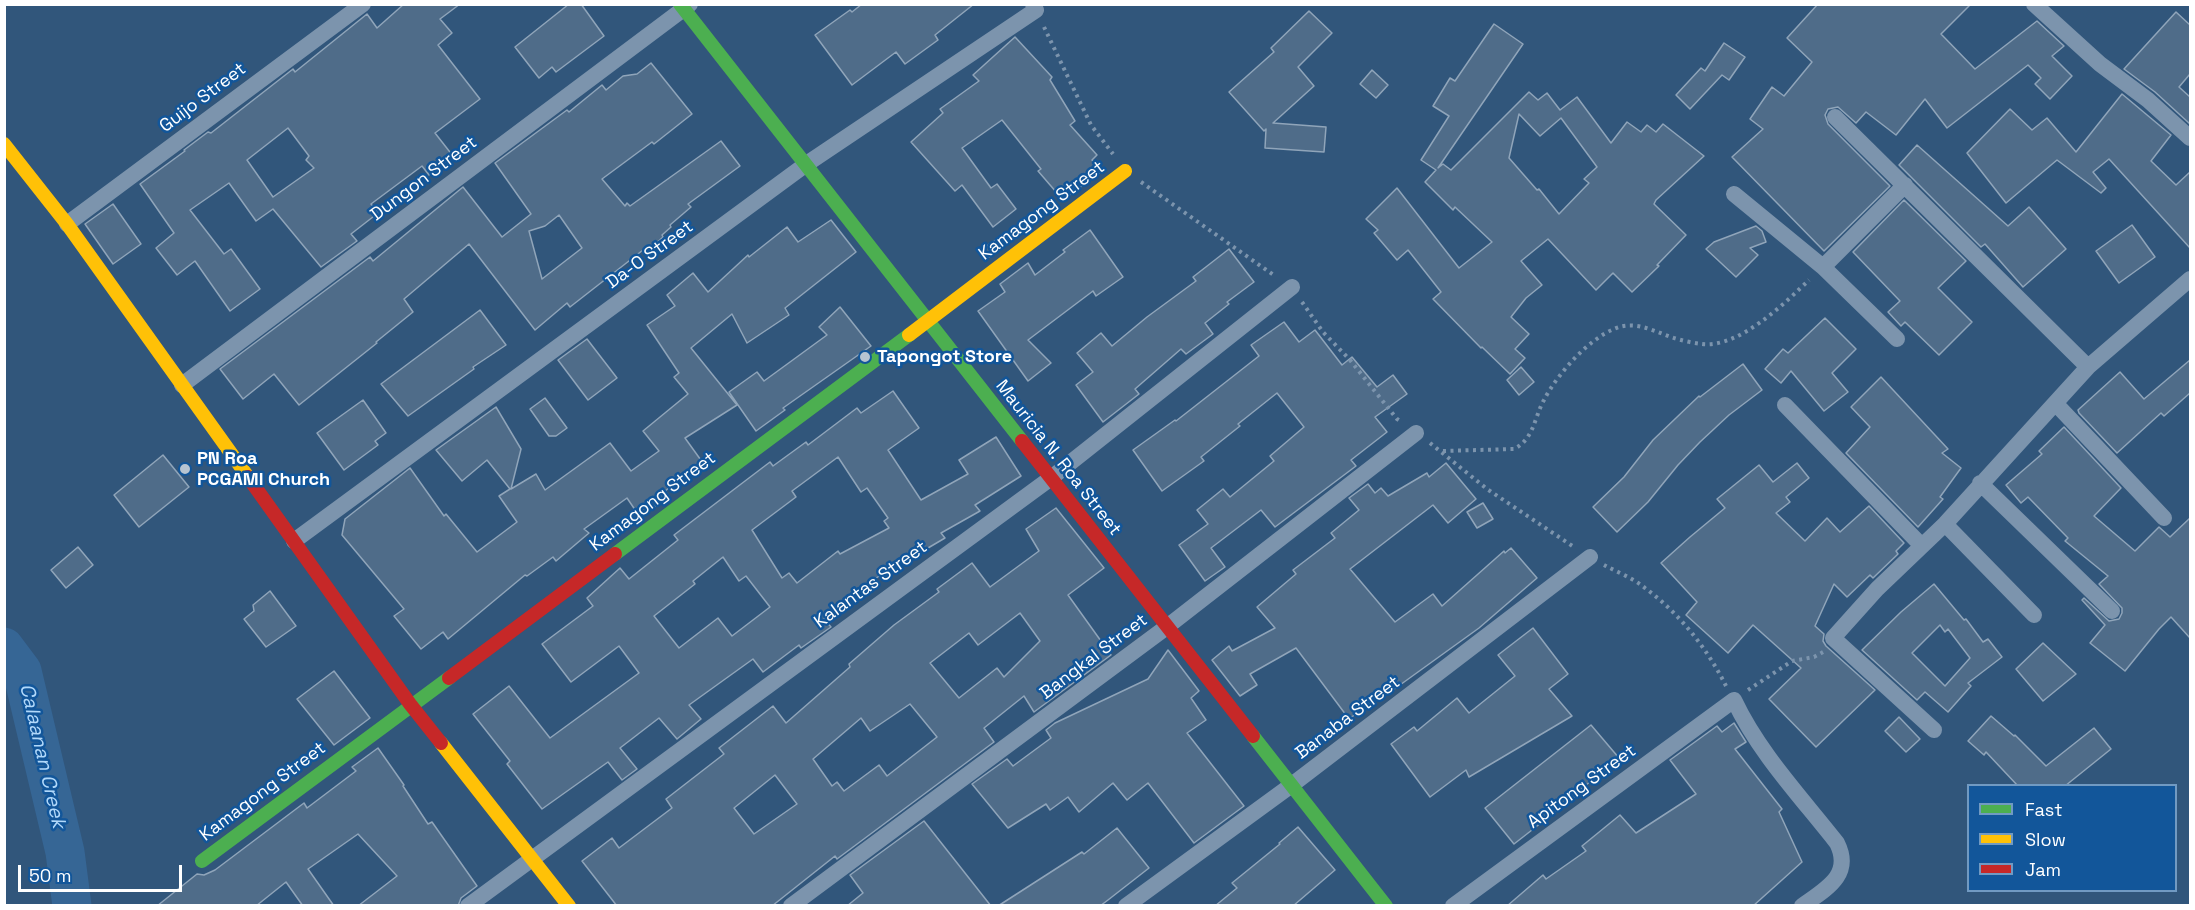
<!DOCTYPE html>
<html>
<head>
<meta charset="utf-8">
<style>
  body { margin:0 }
  #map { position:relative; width:2195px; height:910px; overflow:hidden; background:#31567b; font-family:"Space Grotesk",sans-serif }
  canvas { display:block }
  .frame { position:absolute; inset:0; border:6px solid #fff; pointer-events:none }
  .legend { position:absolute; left:1967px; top:784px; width:210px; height:108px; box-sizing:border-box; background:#12569a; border:2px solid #719ac2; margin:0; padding:8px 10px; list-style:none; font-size:18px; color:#fff }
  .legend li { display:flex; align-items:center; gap:12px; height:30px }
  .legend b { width:30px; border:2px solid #719ac2 }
  .scale { position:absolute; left:18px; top:865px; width:164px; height:27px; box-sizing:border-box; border:3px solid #fff; border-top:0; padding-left:8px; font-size:18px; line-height:21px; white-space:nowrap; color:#fff; -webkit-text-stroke:4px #12569a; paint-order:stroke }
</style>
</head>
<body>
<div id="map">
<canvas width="2195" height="910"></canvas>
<div class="frame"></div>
<ul class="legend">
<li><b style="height:8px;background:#4caf50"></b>Fast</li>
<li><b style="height:8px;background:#ffc107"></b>Slow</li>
<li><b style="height:8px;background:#c62828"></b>Jam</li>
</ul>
<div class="scale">50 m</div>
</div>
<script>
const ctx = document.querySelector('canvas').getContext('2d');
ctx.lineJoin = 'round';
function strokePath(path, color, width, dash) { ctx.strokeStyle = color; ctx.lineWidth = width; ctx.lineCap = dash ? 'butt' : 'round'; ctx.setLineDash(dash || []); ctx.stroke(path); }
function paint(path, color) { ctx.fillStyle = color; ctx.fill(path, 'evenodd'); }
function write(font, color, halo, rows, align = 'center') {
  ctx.font = font + ' "Space Grotesk",sans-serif'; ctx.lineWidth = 5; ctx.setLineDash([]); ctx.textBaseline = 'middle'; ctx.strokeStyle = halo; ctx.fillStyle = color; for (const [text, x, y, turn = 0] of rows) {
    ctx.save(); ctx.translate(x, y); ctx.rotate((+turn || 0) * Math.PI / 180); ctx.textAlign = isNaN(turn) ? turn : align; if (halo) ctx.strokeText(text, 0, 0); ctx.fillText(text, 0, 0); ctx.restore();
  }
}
const river = new Path2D(`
  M4,647L22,671L65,852L72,906`);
const building = new Path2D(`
  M404,4H460L440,19L452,33L438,45L480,99L435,133L453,156L429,175L422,166L371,204L378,213L351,234L357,241L321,267L273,209L256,221L229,183L190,210L224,254L231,249L260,289L230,311L195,261L177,275L156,248L174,233L140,184L185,151L184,150L208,132L211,133L293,69L295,72L367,14L377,28ZM288,128L309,156L306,160L314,168L273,197L247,160Z
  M569,4H581L604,36L556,72L552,67L539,78L515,47Z
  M862,4H974L935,35L938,40L905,64L896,52L852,85L815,35L850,10L852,12Z
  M1818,4H1971L1941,34L1975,69L2037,21L2064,46L2052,56L2072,76L2050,99L2035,84L2041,78L2028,65L1947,128L1925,99L1896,135L1866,112L1856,123L1838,107L1828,109L1825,115L1828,124L1890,186L1824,251L1732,157L1763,129L1750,119L1772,87L1784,96L1812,62L1787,38Z
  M1309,11L1332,33L1298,67L1314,86L1273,123L1326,127L1324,152L1265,148L1266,129L1264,131L1229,92L1274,52L1271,48Z
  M2176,12L2190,25V74L2179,87L2190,97V124L2155,92L2124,69Z
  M1494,24L1523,44L1438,168L1443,164L1451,170L1529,92L1538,100L1547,93L1560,110L1577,97L1611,143L1627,122L1641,132L1647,125L1656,132L1663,124L1704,156L1656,200L1654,204L1686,235L1657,265L1659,266L1632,292L1613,273L1596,290L1548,239L1521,261L1542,285L1526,298L1511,317L1529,334L1515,349L1525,358L1510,374L1482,347L1481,348L1433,299L1441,292L1408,250L1397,260L1374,233L1378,230L1366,219L1397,188L1459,268L1492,242L1455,207L1453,210L1425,182L1436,170L1421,160L1449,116L1433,106L1450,78L1455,81ZM1519,114L1540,136L1561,118L1597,167L1584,179L1589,183L1559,214L1539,189L1537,190L1509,158Z
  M1015,37L1052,77L1050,80L1075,121L1070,125L1097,155L1092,160L1102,171L1063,200L1038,171L1041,169L1002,120L962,148L991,188L997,184L1016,209L993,227L962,185L955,191L911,142L943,113L940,109L979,81L973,75Z
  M1724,43L1745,57L1729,80L1722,75L1690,109L1676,95L1701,68L1705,71Z
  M651,63L692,114L654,144L652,142L602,179L625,206L627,203L630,206L721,141L740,166L688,204L691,207L670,225L671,227L662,235L663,237L646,253L643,250L570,307L567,303L535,330L469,244L404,299L413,312L376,342L377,343L299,405L274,374L243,399L220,369L370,257L373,261L463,187L502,237L531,214L495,163L567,110L569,112L602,85L606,90L623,76L637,74ZM559,215L582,248L542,279L529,231L545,226Z
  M1372,70L1388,85L1376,98L1360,84Z
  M2122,94L2171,135L2151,161L2176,185L2190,172V248L2109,159L2093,172L2106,188L2101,193L2057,160L2006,203L1967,153L2010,109L2032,130L2047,118L2076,152Z
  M1917,145L2008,226L2029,207L2066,249L2023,287L1985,244L1981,247L1899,165Z
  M1904,200L1966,261L1938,288L1972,322L1939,355L1905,322L1901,326L1888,312L1900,301L1853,252Z
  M113,204L141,244L113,264L85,224Z
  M831,220L856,252L785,308L789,315L747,343L732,314L691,348L737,405L685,438L703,463L665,491L669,496L640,517L627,498L584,529L589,533L556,561L553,557L527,576L525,575L448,639L443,632L421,649L394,616L404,609L342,535L345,519L410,468L444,516L446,514L477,552L517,522L499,496L510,489L487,460L462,481L436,450L496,407L521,449L511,489L536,474L545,490L610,443L631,471L659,451L643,431L688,394L674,377L679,373L647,325L675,306L667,295L693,273L708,292L748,255L749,257L787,227L798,242Z
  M2132,225L2155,257L2119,283L2096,251Z
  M1756,226L1762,231L1766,242L1750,248L1758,255L1736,277L1706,249L1714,242Z
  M1090,230L1123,277L1096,296L1093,291L1028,340L1051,363L1028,381L978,311L1005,292L1000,284L1028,263L1035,275L1065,252L1063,250Z
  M1009,232L1013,239L985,260L980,250Z
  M1229,249L1254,282L1227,302L1229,304L1205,323L1213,334L1186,354L1181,349L1135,389L1139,394L1103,422L1076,385L1093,372L1077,353L1101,333L1112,346L1147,317L1196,281L1193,277Z
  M840,307L871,346L783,408L785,410L756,431L729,392L757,372L764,381L827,335L819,327Z
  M480,310L506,345L473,367L474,369L408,416L381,384Z
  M1825,318L1856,349L1832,373L1848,392L1824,411L1791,371L1781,383L1765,369L1783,349L1788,353Z
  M1284,322L1299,342L1315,330L1342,365L1352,357L1377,387L1393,375L1407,394L1375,417L1387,432L1351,460L1356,466L1275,527L1261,510L1211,548L1225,567L1205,581L1179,545L1208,524L1197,510L1223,489L1230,497L1274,461L1270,456L1304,427L1277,393L1238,424L1240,426L1201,457L1204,461L1162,491L1133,450L1175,420L1176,421L1259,356L1251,345Z
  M587,339L617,378L588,400L558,360Z
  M2190,360V393L2164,416L2161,413L2117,453L2079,413L2078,410L2120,372L2144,399Z
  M1743,364L1762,390L1729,415L1700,442L1678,465L1648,502L1617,532L1593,507L1624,477L1653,440L1699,396L1700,397Z
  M1521,367L1534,382L1519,395L1507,380Z
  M1881,377L1948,449L1942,453L1961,468L1940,497L1943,499L1918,527L1846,453L1870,427L1851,407Z
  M893,391L919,428L888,450L921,500L968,474L959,460L996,437L1021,476L975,505L980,511L941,533L945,538L911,558L909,555L865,586L824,619L831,627L801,648L799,645L763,672L753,659L689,705L701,719L677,739L659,718L620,748L637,769L622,780L608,762L542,809L507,764L510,761L473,714L509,686L550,738L639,673L619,646L571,682L542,644L593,606L587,598L620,568L629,579L678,540L674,535L770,462L773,466L806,442L808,445L857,408L861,413ZM838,457L861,492L867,488L888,518L884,521L889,528L840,554L838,551L797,583L789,573L782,578L752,530L796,497L792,491ZM723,557L739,581L746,576L770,607L732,636L718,618L679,648L654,616L695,584L693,581Z
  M545,398L567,428L556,436H549L530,409Z
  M363,400L386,433L375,441L378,445L344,470L317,433Z
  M2064,427L2121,488L2094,516L2135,551L2159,527L2170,537L2190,518V638L2171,617L2159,629L2125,671L2090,643L2105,625L2082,600L2084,598L2109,621L2119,619L2122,613V608L2099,584L2108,576L2065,541L2068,538L2028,497L2021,503L2006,485L2042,454L2039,451Z
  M163,455L189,487L139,527L114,495Z
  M1446,463L1476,499L1448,523L1433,505L1350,569L1395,622L1433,594L1442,606L1504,551L1505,553L1511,548L1537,578L1479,628L1393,690L1391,688L1349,719L1296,648L1250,674L1257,685L1240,696L1212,660L1229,646L1232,651L1275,628L1257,607L1296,574L1293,570L1335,538L1331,533L1359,510L1349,498L1368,484L1375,493L1381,488L1388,496L1427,473L1429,477Z
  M1797,463L1809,478L1786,497L1790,502L1776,513L1805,541L1827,518L1840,532L1869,506L1904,543L1896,551L1898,554L1873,578L1870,575L1847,597L1834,584L1815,626L1824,634L1823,641L1826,646L1875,690L1816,747L1769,699L1801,668L1753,625L1728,653L1686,615L1697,602L1661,563L1690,537L1725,508L1717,499L1759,465L1773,482Z
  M1483,503L1493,519L1477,528L1467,512Z
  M1056,508L1104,568L1068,595L1111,655L1034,712L1024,696L984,728L994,742L837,859L835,856L772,906H617L582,861L612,838L619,848L672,808L666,799L724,754L719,748L773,706L786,723L850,667L849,664L894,625L939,592L937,589L972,563L990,587L1039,551L1026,529ZM1020,613L1040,641L1004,677L997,668L959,698L930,663L969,633L978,645ZM910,704L937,737L887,776L879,765L844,791L837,782L832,786L813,759L861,718L870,731ZM775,775L797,804L754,834L734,808Z
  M78,547L93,565L66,588L51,570Z
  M1934,584L1964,620L1966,619L1983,642L1988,639L2002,657L1968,683L1971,686L1948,712L1925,692L1917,700L1862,650L1901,612ZM1940,625L1945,632L1948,629L1970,658L1945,686L1912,653Z
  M270,591L296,626L266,647L244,619L254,611L253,605Z
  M1533,628L1568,674L1549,689L1572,716L1469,777L1466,770L1430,797L1391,744L1414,727L1417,731L1457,698L1469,713L1515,676L1498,655Z
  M2043,643L2076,674L2043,701L2016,669Z
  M1168,650L1199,691L1191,698L1206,720L1187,733L1244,806L1194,843L1148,783L1127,800L1113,783L1079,812L1068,797L1050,810L1046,804L1008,828L972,784L1007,759L1013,766L1051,738L1046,730L1055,723L1148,679Z
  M334,671L370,718L334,745L297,699Z
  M1991,716L2014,736L2015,735L2046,766L2094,728L2111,749L2065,786H2018L1986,752L1984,755L1968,741Z
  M1899,717L1920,739L1906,752L1885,731Z
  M1734,723L1746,742L1735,749L1782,809L1779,812L1802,862L1753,906H1507L1543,875L1546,879L1586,851L1582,846L1620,815L1636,833L1696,794L1670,760L1717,726L1722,732Z
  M1591,725L1619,758L1580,790L1582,791L1514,844L1485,808Z
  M378,748L404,785L403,786L428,824L432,822L477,886L461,898L458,906H358L397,876L358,834L308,869L334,906H303L286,882L256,906H157L197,874L204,875L215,870L304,803L307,808L356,771L352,767Z
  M924,821L991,906H847L863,893L850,875Z
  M1298,827L1335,870L1293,906H1215L1237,888L1232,883L1280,844L1279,843Z
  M1117,828L1149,868L1108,900L1100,906H998L1082,852L1084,854Z`);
const path = new Path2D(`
  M1044,27L1091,125L1113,154
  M1141,182L1275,276
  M1302,302L1323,332L1350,360L1397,419L1402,422
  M1430,443L1487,489L1574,547
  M1443,451L1514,449C1534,439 1534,418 1544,400C1557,375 1587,340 1614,329C1634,320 1651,330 1671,337C1680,340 1692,343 1702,344C1739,348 1784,304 1809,280
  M1604,565C1617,572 1633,578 1645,588C1679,613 1707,648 1726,686
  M1748,690L1792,661L1814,657L1823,652`);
const street = new Path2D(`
  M2034,4L2100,64L2148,100L2190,138
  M1835,117L2088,367
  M1734,194L1823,267L1897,339
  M67,224L363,4
  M1823,267L1905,185
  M182,385L690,4
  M2056,404L2164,518
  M1785,405L1922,546
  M1980,483L2112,611
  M1945,524L2034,615
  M294,541L805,165L1036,10L1033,4
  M1934,730L1833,638L1877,589L1945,524L2088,367L2190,279
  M468,906L1051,478L1292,287
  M791,906L1168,626L1416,433
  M1126,906L1293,784L1590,557
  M1453,906L1734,700C1759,753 1801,797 1837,843C1853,875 1826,889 1802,906`);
const fast = new Path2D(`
  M680,4L1022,441
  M615,554L909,335
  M1253,736L1386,906
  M202,861L449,678`);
const slow = new Path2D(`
  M4,144L67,224L248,477
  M909,335L1125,171
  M441,743L569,906`);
const jam = new Path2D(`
  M1022,441L1253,736
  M248,477L410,704L441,743
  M449,678L615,554`);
const markers = [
  [865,357,6,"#b7c4d1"],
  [185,469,6,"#b7c4d1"]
];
const streetNames = [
  ["Guijo Street",203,98,-37],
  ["Dungon Street",424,179,-37],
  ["Kamagong Street",1042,211,-37],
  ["Da-O Street",650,255,-36],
  ["Mauricia N. Roa Street",1058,458,52],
  ["Kamagong Street",653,502,-37],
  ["Kalantas Street",871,585,-36],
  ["Bangkal Street",1094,657,-37],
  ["Banaba Street",1348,718,-37],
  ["Apitong Street",1582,787,-36],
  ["Kamagong Street",263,792,-37]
];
const poiNames = [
  ["Tapongot Store",877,357],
  ["PN Roa",197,459],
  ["PCGAMI Church",197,480]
];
const waterNames = [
  ["Calaanan Creek",42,756,77]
];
strokePath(river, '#366695', 39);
paint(building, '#4f6c89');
strokePath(building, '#90a5ba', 1.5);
strokePath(path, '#7c94ad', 4, [3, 4.5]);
strokePath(street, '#7c94ad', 16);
strokePath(fast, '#4caf50', 14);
strokePath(slow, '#ffc107', 14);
strokePath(jam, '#c62828', 14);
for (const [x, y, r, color] of markers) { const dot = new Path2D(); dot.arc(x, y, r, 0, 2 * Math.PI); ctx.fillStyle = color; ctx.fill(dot); strokePath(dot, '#12569a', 2); }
write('18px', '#fff', '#12569a', streetNames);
write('bold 18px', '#fff', '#12569a', poiNames, 'left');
write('italic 20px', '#b1d8fa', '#12569a', waterNames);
</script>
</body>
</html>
